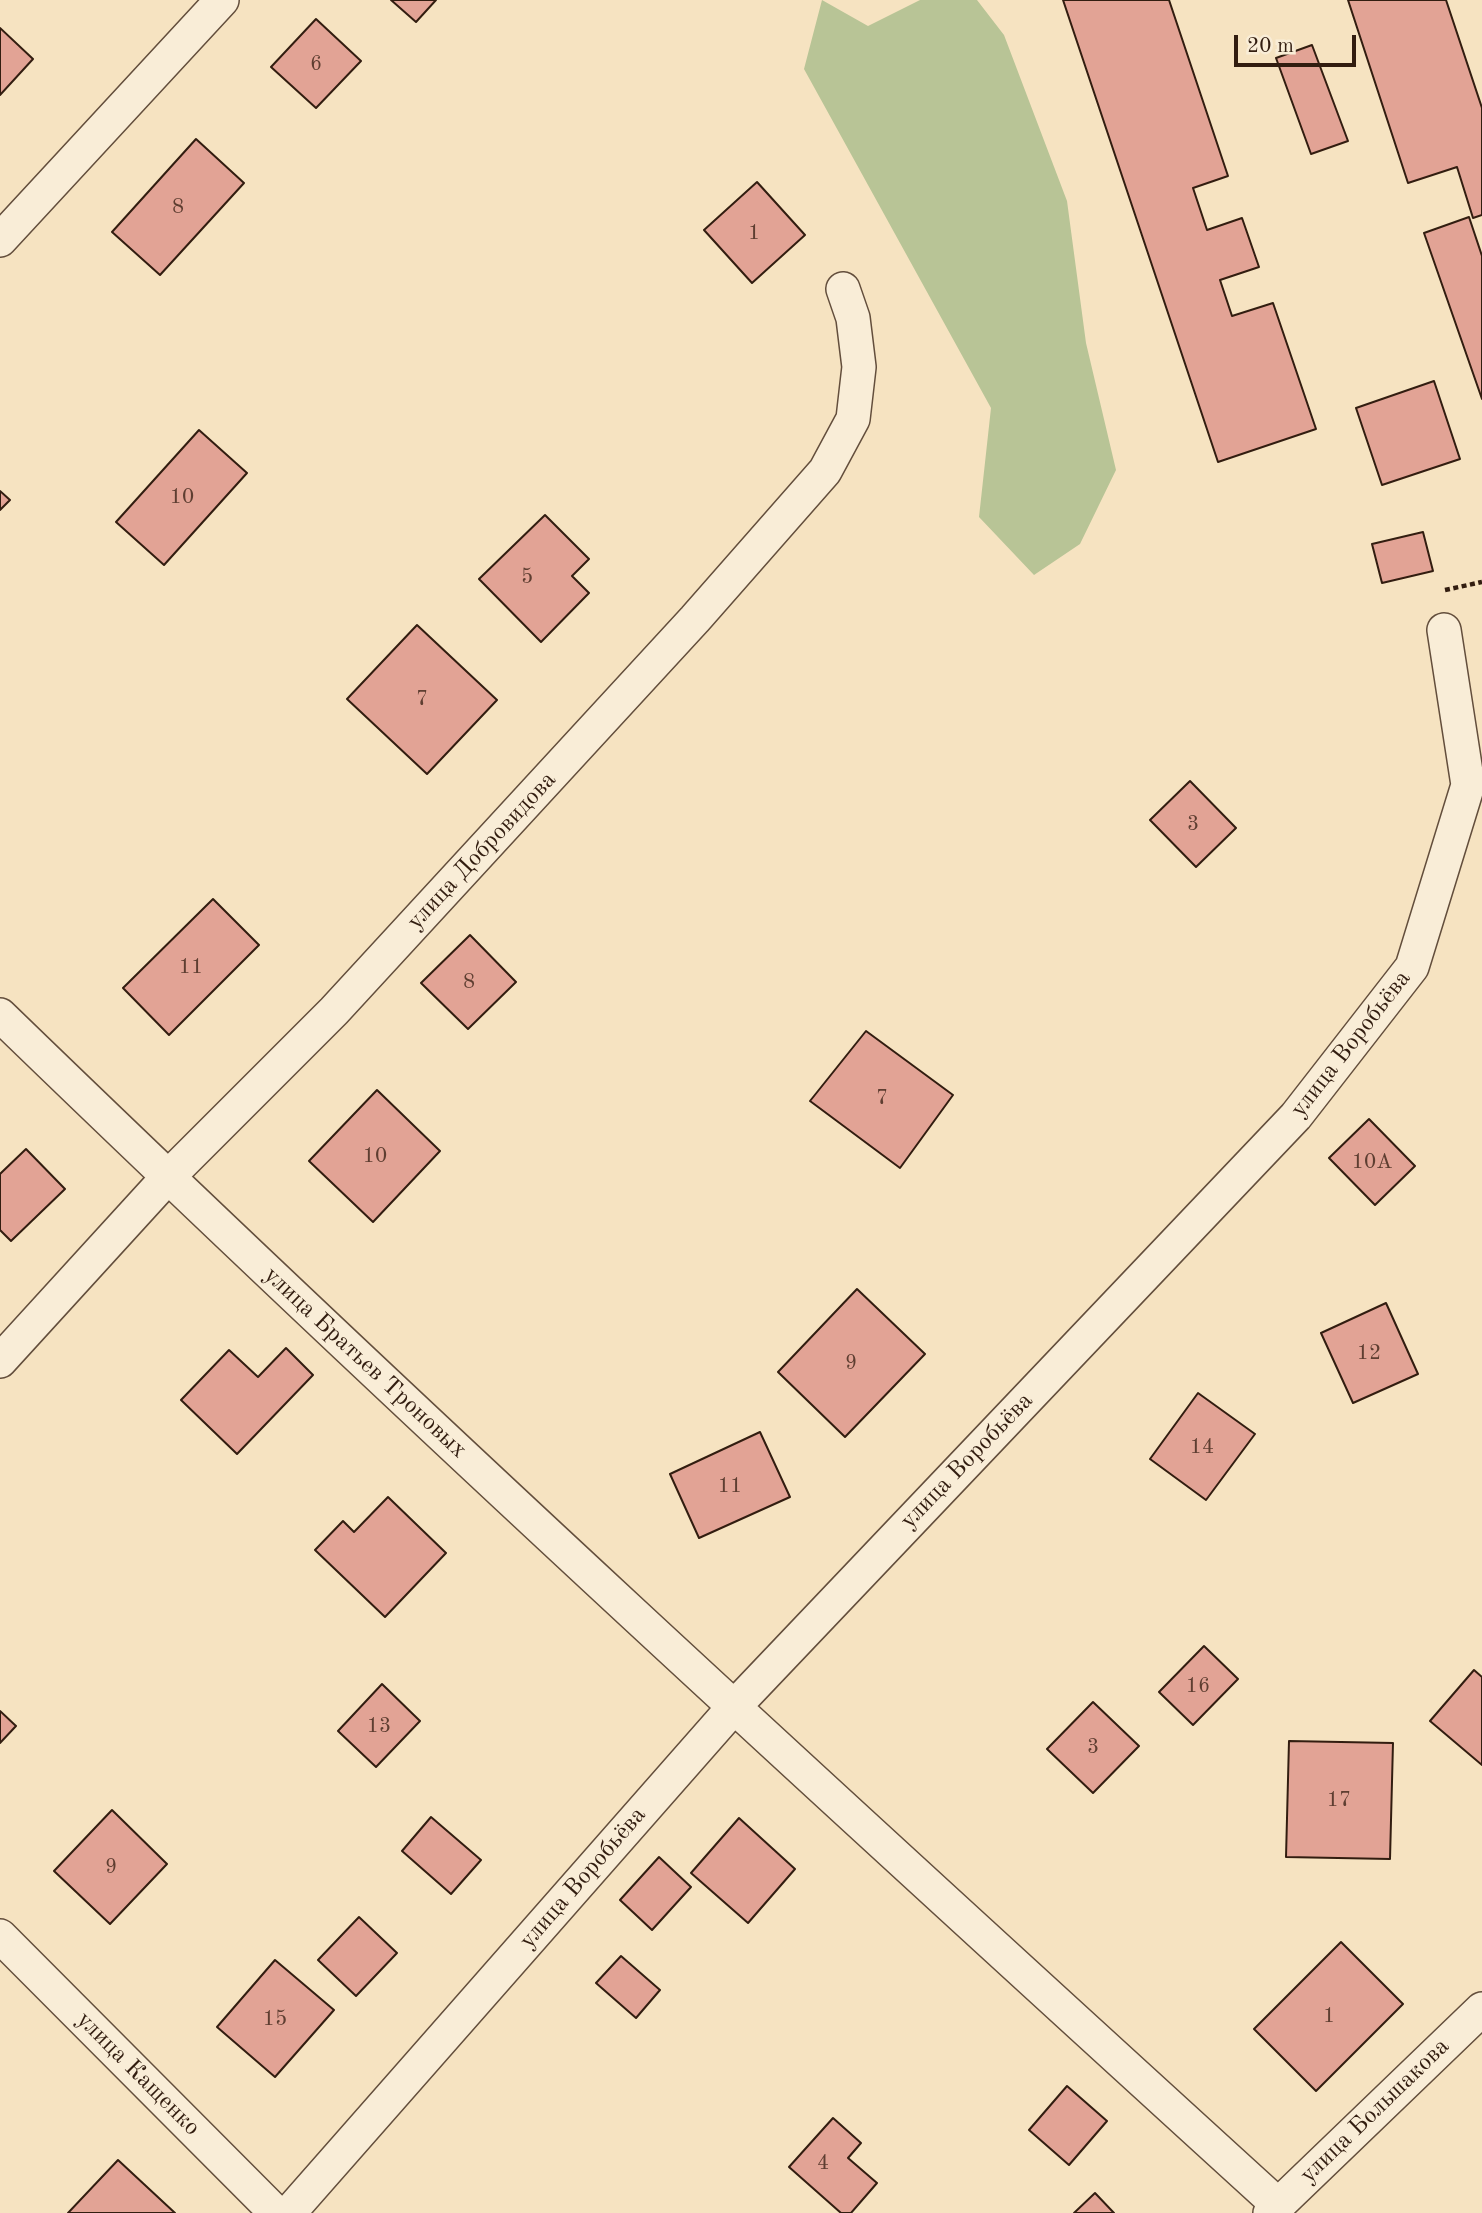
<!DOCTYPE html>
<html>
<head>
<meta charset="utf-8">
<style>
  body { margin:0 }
  #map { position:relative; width:1482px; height:2213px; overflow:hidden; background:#f6e3c1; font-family:"Old Standard TT",serif }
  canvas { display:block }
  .scale { position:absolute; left:1234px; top:35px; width:122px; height:32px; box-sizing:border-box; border:4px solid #321d10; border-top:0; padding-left:9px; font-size:21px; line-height:24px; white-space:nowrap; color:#321d10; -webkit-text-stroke:5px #f9edd7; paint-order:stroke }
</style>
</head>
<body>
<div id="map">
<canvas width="1482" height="2213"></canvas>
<div class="scale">20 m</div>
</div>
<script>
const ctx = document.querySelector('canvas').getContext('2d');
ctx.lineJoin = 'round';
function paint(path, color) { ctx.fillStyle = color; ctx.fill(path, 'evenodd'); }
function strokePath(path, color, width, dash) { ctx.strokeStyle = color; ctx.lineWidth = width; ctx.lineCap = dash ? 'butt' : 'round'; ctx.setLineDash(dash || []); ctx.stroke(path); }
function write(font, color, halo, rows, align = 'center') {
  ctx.font = font + ' "Old Standard TT",serif'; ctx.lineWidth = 7; ctx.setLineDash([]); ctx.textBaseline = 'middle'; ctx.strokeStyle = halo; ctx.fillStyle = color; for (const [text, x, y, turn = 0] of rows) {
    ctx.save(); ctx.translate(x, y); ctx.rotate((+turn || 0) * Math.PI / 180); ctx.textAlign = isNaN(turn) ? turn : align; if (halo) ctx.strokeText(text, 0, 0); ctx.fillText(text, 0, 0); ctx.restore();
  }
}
const green = new Path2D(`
  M822,0L868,26L920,0H977L1004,35L1067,201L1086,343L1116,470L1080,544L1034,575L979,517L991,408L804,69Z`);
const building = new Path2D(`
  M391,0H436L416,22Z
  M1063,0H1169L1228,176L1193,188L1207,230L1242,218L1259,267L1220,280L1232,316L1273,303L1316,429L1218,462Z
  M1348,0H1446L1482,108V215L1473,218L1457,167L1408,183Z
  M316,19L361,61L316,108L271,67Z
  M0,28L33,59L0,95Z
  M1312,45L1348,141L1311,154L1276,58Z
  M196,139L244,183L160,275L112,232Z
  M757,182L805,235L752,283L704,230Z
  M1469,217L1482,256V399L1424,233Z
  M1434,381L1460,459L1382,485L1356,408Z
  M199,430L247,473L164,565L116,522Z
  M0,491L10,500L0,510Z
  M545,515L589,559L572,576L589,593L541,642L479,579Z
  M1423,532L1433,571L1382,583L1372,544Z
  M417,625L497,700L427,774L347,699Z
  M1190,781L1236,828L1196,867L1150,820Z
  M213,899L259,945L169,1035L123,988Z
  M470,935L516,982L468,1029L421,983Z
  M866,1031L953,1095L900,1168L810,1101Z
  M377,1090L440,1151L373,1222L309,1161Z
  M1369,1119L1415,1166L1375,1205L1329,1158Z
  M26,1149L65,1189L11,1241L0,1230V1174Z
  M857,1289L925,1354L845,1437L778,1372Z
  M1386,1303L1418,1374L1353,1403L1321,1333Z
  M286,1348L313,1375L237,1454L181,1400L229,1350L258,1377Z
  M1198,1393L1255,1434L1206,1500L1150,1459Z
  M760,1432L790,1497L699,1538L670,1474Z
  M388,1497L446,1553L385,1617L315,1550L343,1521L354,1532Z
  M1204,1646L1238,1679L1193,1725L1159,1692Z
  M1474,1670L1482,1677V1765L1430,1721Z
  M382,1684L420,1721L376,1767L338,1731Z
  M1093,1702L1139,1746L1093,1793L1047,1749Z
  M0,1711L16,1726L0,1743Z
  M1289,1741L1393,1743L1390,1859L1286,1857Z
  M112,1810L167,1864L110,1924L54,1871Z
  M431,1817L481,1860L451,1894L402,1851Z
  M739,1818L795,1869L748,1923L691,1873Z
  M659,1857L691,1887L652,1930L620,1900Z
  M359,1917L397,1953L356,1996L318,1960Z
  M1341,1942L1403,2004L1316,2091L1254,2029Z
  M621,1956L660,1990L636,2018L596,1983Z
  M275,1960L334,2010L275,2077L217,2027Z
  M1067,2086L1107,2121L1069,2165L1029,2130Z
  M833,2118L861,2143L848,2158L877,2183L851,2213H841L789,2167Z
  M118,2160L175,2213H68Z
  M1095,2193L1114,2213H1074Z`);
const path = new Path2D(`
  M1445,590L1482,582`);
const street = new Path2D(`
  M0,240L222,0
  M0,1015C418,1420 847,1812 1277,2204
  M0,1361L167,1178L334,1011L695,619L825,471L853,419L859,367L853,318L843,289
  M0,1936L276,2213
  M289,2213L733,1708L1296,1116L1412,967L1468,785L1444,630
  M1270,2213L1482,2009`);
const numberNames = [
  ["6",316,64],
  ["8",178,207],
  ["1",754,233],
  ["10",182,497],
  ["5",527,577],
  ["7",422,699],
  ["3",1193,824],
  ["11",191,967],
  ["8",469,982],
  ["7",882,1098],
  ["10",375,1156],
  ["10А",1372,1162],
  ["12",1369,1353],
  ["9",851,1363],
  ["14",1202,1447],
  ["11",730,1486],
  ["16",1198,1686],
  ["13",379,1726],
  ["3",1093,1747],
  ["17",1339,1800],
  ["9",111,1867],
  ["1",1329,2016],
  ["15",275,2019],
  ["4",823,2163]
];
const streetNames = [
  ["улица Добровидова",482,851,-47],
  ["улица Воробьёва",1351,1044,-52],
  ["улица Братьев Троновых",365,1363,43],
  ["улица Воробьёва",967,1461,-46],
  ["улица Воробьёва",583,1878,-49],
  ["улица Кащенко",138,2074,45],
  ["улица Большакова",1375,2111,-44]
];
paint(green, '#b8c496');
paint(building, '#e2a395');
strokePath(building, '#321d10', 2);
strokePath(street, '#634e3c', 36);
strokePath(path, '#321d10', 4.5, [5, 3.5]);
strokePath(street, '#f9edd7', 33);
write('21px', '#5e3e31', null, numberNames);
write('24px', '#321d10', '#f9edd7', streetNames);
</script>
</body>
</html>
